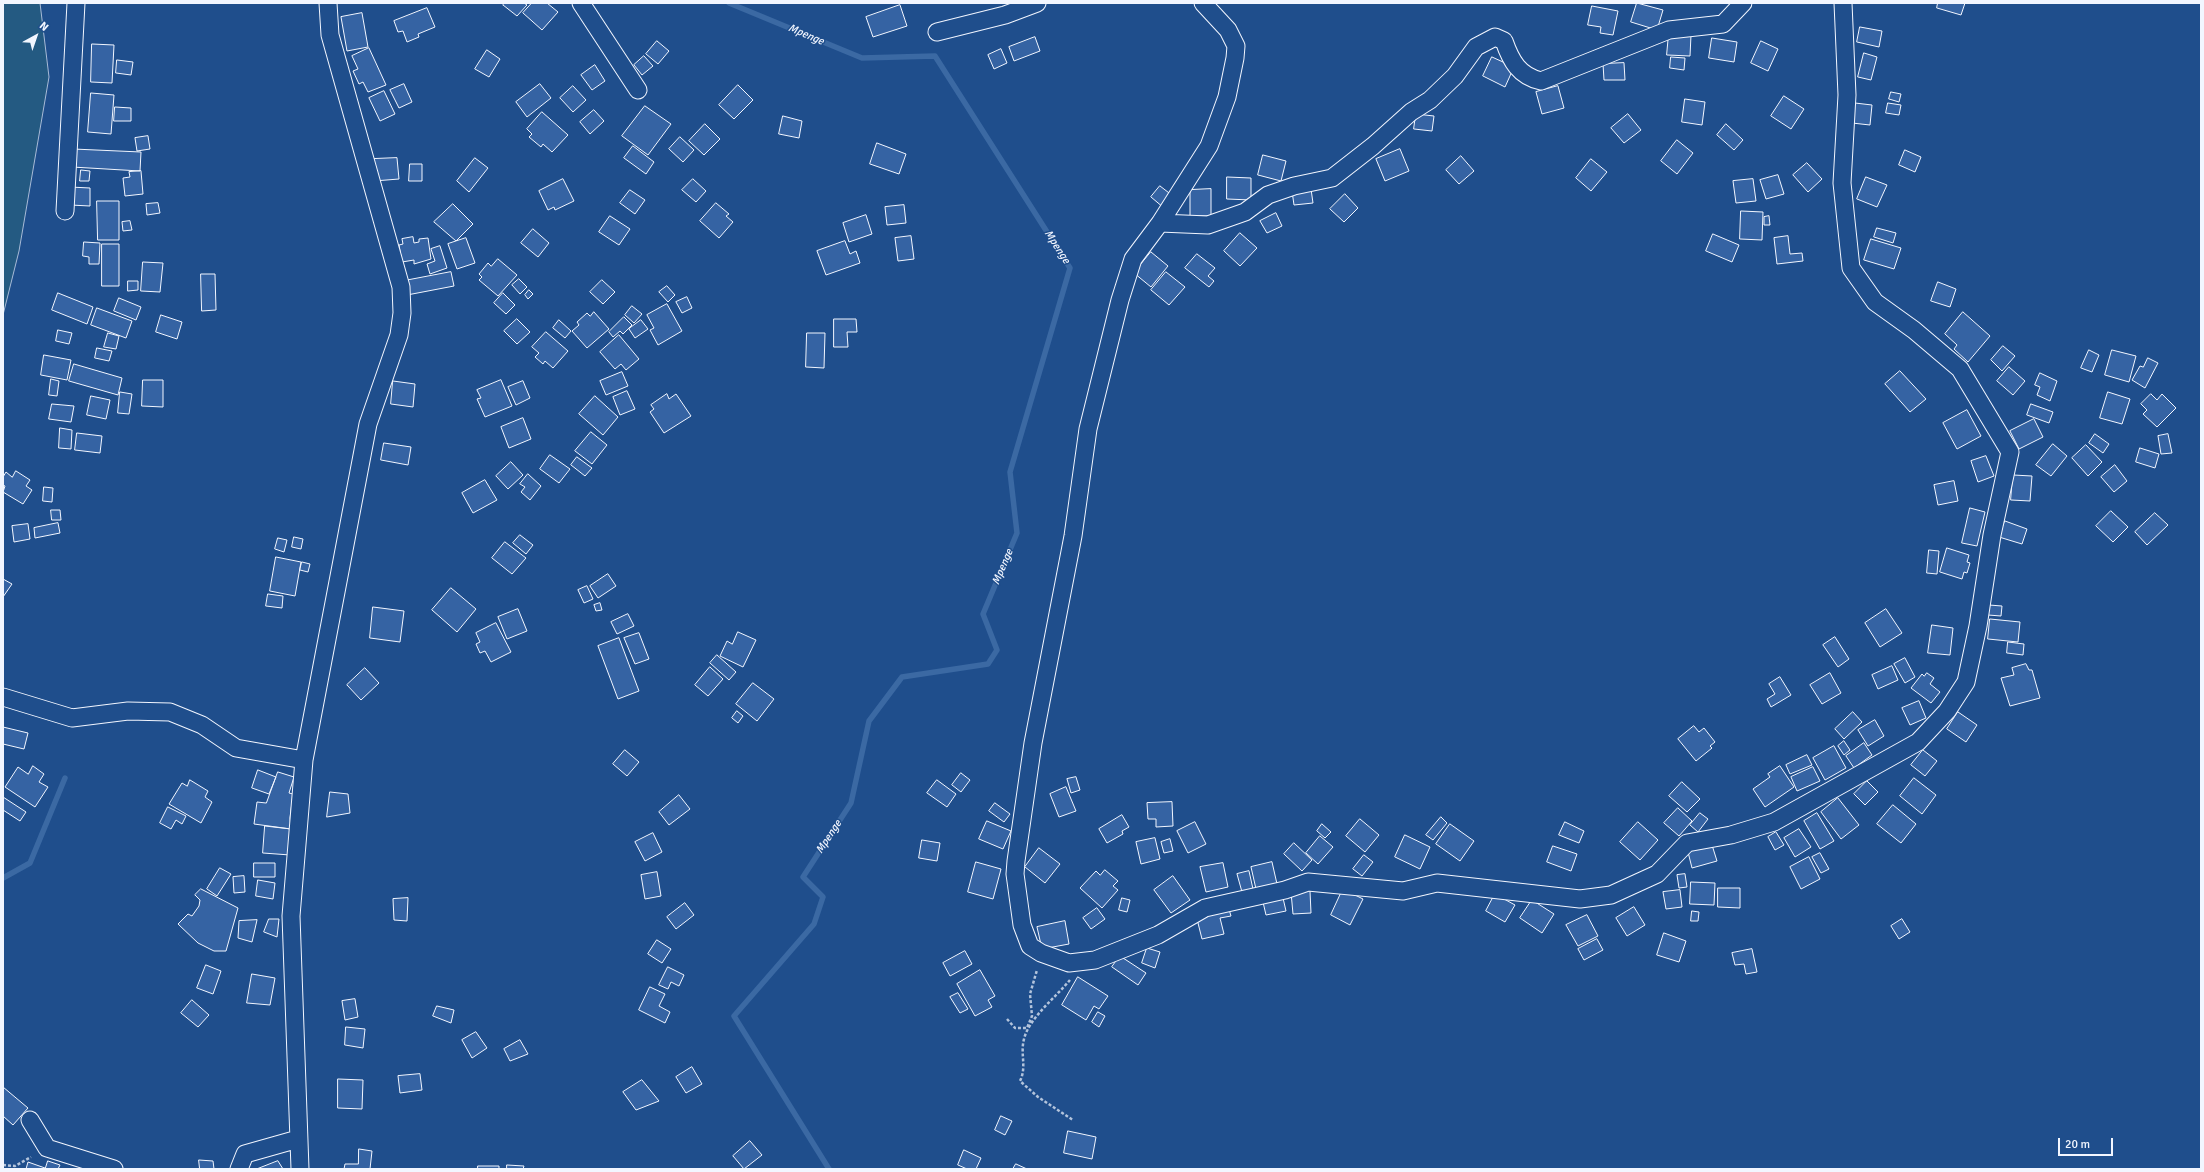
<!DOCTYPE html>
<html>
<head>
<meta charset="utf-8">
<style>
  body { margin:0 }
  #map { position:relative; width:2204px; height:1172px; overflow:hidden; background:#1f4e8c; font-family:Signika,sans-serif }
  canvas { display:block }
  .frame { position:absolute; inset:0; border:4px solid #f2f6ff; pointer-events:none }
  .north { position:absolute; left:16px; top:16px; width:40px; height:40px; -webkit-text-stroke:3px #1f4e8c; paint-order:stroke; rotate:40deg; font-size:11px; font-weight:700; line-height:16px; text-align:center; color:#f2f6ff }
  .north::after { content:''; display:block; margin:auto; width:14px; height:18px; background:#f2f6ff; clip-path:polygon(50% 0,100% 100%,50% 72%,0 100%) }
  .scale { position:absolute; left:2058px; top:1138px; width:55px; height:18px; box-sizing:border-box; border:2px solid #f2f6ff; border-top:0; padding-left:5px; font-size:12px; line-height:14px; white-space:nowrap; color:#f2f6ff; -webkit-text-stroke:3px #1f4e8c; paint-order:stroke }
</style>
</head>
<body>
<div id="map">
<canvas width="2204" height="1172"></canvas>
<div class="frame"></div>
<div class="north">N</div>
<div class="scale">20 m</div>
</div>
<script>
const ctx = document.querySelector('canvas').getContext('2d');
ctx.lineJoin = 'round';
function paint(path, color) { ctx.fillStyle = color; ctx.fill(path, 'evenodd'); }
function strokePath(path, color, width, dash) { ctx.strokeStyle = color; ctx.lineWidth = width; ctx.lineCap = dash ? 'butt' : 'round'; ctx.setLineDash(dash || []); ctx.stroke(path); }
function write(font, color, halo, rows, align = 'center') {
  ctx.font = font + ' Signika,sans-serif'; ctx.lineWidth = 3; ctx.setLineDash([]); ctx.textBaseline = 'middle'; ctx.strokeStyle = halo; ctx.fillStyle = color; for (const [text, x, y, turn = 0] of rows) {
    ctx.save(); ctx.translate(x, y); ctx.rotate((+turn || 0) * Math.PI / 180); ctx.textAlign = isNaN(turn) ? turn : align; if (halo) ctx.strokeText(text, 0, 0); ctx.fillText(text, 0, 0); ctx.restore();
  }
}
const green = new Path2D(`
  M3,3H40L49,77L19,251L3,315Z`);
const stream = new Path2D(`
  M729,3L862,58L935,56L1070,268L1010,472L1017,533L983,614L997,650L988,664L902,677L869,721L851,803L803,877L823,897L814,924L734,1016L829,1169
  M3,878L30,863L65,778`);
const building = new Path2D(`
  M505,3H524L527,5L517,16L503,5Z
  M532,3H547L558,12L542,30L523,13Z
  M1637,3L1663,10L1657,30L1631,22Z
  M1938,3H1965L1961,15L1937,8Z
  M900,5L907,26L873,37L866,17Z
  M1592,6L1618,11L1613,35L1600,33L1601,27L1588,25Z
  M427,8L435,27L418,34L419,37L407,42L403,31L398,32L394,21Z
  M362,13L368,47L347,51L341,17Z
  M1860,27L1882,31L1879,47L1857,42Z
  M1669,33L1691,35L1690,56L1667,55Z
  M1035,37L1040,51L1014,61L1009,47Z
  M1712,38L1737,42L1734,62L1709,58Z
  M657,41L669,51L658,64L646,54Z
  M1761,41L1778,49L1768,71L1751,63Z
  M92,44L114,45L112,83L91,82Z
  M369,48L386,85L368,92L363,82L359,84L353,71L358,69L352,56Z
  M1001,49L1007,63L994,69L988,55Z
  M487,50L500,59L489,77L475,69Z
  M1864,53L1877,57L1871,80L1858,77Z
  M644,56L653,66L642,75L634,65Z
  M1492,57L1514,67L1505,87L1483,76Z
  M1671,57L1685,58L1684,70L1670,68Z
  M117,60L133,62L131,75L116,73Z
  M1624,63L1625,80H1604L1603,64Z
  M595,65L605,81L592,90L581,75Z
  M404,84L412,102L399,108L390,90Z
  M540,84L551,98L527,117L516,102Z
  M738,85L753,100L734,119L719,105Z
  M573,86L586,100L573,112L560,98Z
  M1558,86L1564,108L1542,114L1536,92Z
  M384,91L395,114L380,121L369,98Z
  M1891,92L1901,94L1899,102L1889,99Z
  M91,93L114,95L111,134L88,132Z
  M1784,96L1804,109L1791,129L1771,116Z
  M1685,99L1705,102L1702,125L1682,122Z
  M1855,103L1872,105L1870,125L1852,123Z
  M1888,103L1901,105L1899,115L1886,113Z
  M645,106L671,124L648,155L622,136Z
  M115,107L131,108V121H114Z
  M594,110L604,121L590,134L580,122Z
  M542,112L568,135L552,152L543,144L541,147L529,137L532,134L527,129Z
  M1416,114L1434,116L1432,131L1414,129Z
  M1628,114L1641,130L1624,143L1611,128Z
  M783,116L802,121L799,138L779,134Z
  M705,124L720,139L704,155L689,141Z
  M1726,124L1743,140L1734,150L1717,135Z
  M148,136L150,149L137,151L135,138Z
  M680,137L694,150L683,162L669,149Z
  M1677,140L1693,153L1677,174L1661,161Z
  M877,143L906,154L899,174L870,164Z
  M633,146L654,162L646,174L624,158Z
  M73,149L141,152L140,171L72,167Z
  M1400,149L1409,171L1385,181L1376,159Z
  M1905,150L1921,157L1915,172L1899,165Z
  M1263,155L1286,161L1281,181L1258,175Z
  M1461,156L1474,171L1459,184L1446,170Z
  M397,158L399,179L374,181L373,159Z
  M475,158L488,168L469,192L457,181Z
  M1591,159L1607,172L1591,191L1576,178Z
  M1807,163L1822,179L1808,192L1793,175Z
  M410,164H422V181H409Z
  M81,170L90,171L89,181H80Z
  M141,171L143,194L125,196L123,178L130,177L129,172Z
  M1778,175L1784,194L1766,199L1760,180Z
  M1227,177L1251,178V200L1227,199Z
  M1866,177L1887,185L1877,207L1857,199Z
  M563,179L574,201L555,210L554,207L548,210L539,191Z
  M693,179L706,191L696,202L682,190Z
  M1753,179L1756,201L1736,203L1733,181Z
  M1160,186L1173,196L1164,208L1151,197Z
  M70,187L90,188V206L70,205Z
  M1211,189V216H1190V190Z
  M1311,189L1313,203L1294,205L1292,191Z
  M630,190L645,200L635,214L620,203Z
  M1345,194L1358,208L1344,222L1330,209Z
  M97,201H119V240H98Z
  M158,203L160,213L147,215L146,204Z
  M716,203L729,214L726,216L733,222L719,238L700,221Z
  M453,204L473,224L456,241L434,222Z
  M904,205L906,223L887,225L885,207Z
  M1741,211L1763,212L1762,240L1740,239Z
  M1276,213L1282,226L1267,233L1260,221Z
  M866,215L872,234L849,242L843,223Z
  M610,216L630,229L619,245L599,232Z
  M1769,216L1770,225H1764V217Z
  M130,221L132,230L123,231L122,222Z
  M1877,228L1896,233L1893,243L1874,237Z
  M533,229L549,243L538,257L521,243Z
  M1240,233L1257,248L1240,266L1224,251Z
  M1713,234L1739,245L1732,262L1706,251Z
  M911,236L914,259L898,261L895,238Z
  M1788,236L1790,254L1802,253L1803,261L1777,264L1774,238Z
  M413,237L414,243L419,242V239L428,238L431,259L414,264V260L402,262L399,245L403,244L402,239Z
  M466,238L475,263L457,269L448,244Z
  M1871,239L1901,248L1894,269L1864,260Z
  M845,241L850,254L856,251L860,263L826,275L817,251Z
  M84,242L100,243L99,264H89V257L83,256Z
  M102,244H119V286H102Z
  M440,246L447,268L430,274L427,264L435,261L431,249Z
  M1151,252L1168,266L1151,287L1134,273Z
  M1197,254L1215,268L1208,276L1214,281L1209,287L1185,268Z
  M498,259L517,275L498,296L479,280L482,277L479,274L488,263L491,266Z
  M143,262L163,263L160,292L141,291Z
  M451,272L454,286L407,295L404,281Z
  M1166,272L1185,287L1169,305L1151,290Z
  M201,274H215L216,310L202,311Z
  M519,279L527,287L520,294L512,285Z
  M602,280L615,292L603,304L590,292Z
  M128,281H138V290L128,291Z
  M1938,282L1956,289L1950,307L1931,301Z
  M667,286L675,295L668,302L659,292Z
  M529,290L533,294L528,299L525,295Z
  M58,293L93,307L87,324L52,310Z
  M503,293L515,305L506,314L494,303Z
  M687,297L692,308L682,313L676,302Z
  M119,298L141,307L136,320L114,311Z
  M667,304L682,331L658,345L650,330L654,328L647,315Z
  M632,306L642,314L634,323L625,315Z
  M97,308L132,321L126,338L91,325Z
  M594,312L609,329L587,348L572,331L579,325L577,322L587,313L590,316Z
  M1963,312L1990,336L1968,362L1954,349L1957,345L1945,334Z
  M161,315L182,322L177,339L156,332Z
  M624,317L632,325L623,334L620,331L613,337L609,332Z
  M517,319L530,332L517,344L504,331Z
  M834,319H856L857,332H847L848,347H834Z
  M559,320L571,331L565,338L553,328Z
  M641,320L648,329L635,338L629,329Z
  M58,330L72,333L69,344L56,341Z
  M546,332L568,351L553,368L545,361L543,364L535,357L539,353L532,347Z
  M108,333L119,336L116,349L104,347Z
  M807,333H825L824,368L806,367Z
  M619,335L639,359L626,370L621,364L615,369L600,352Z
  M2003,346L2015,356L2002,371L1991,360Z
  M97,348L112,351L109,361L95,358Z
  M2089,350L2099,355L2092,372L2081,368Z
  M2112,350L2136,356L2129,382L2105,375Z
  M44,355L71,360L67,380L41,375Z
  M2148,358L2158,363L2145,388L2132,380L2140,366L2143,367Z
  M74,364L122,378L118,395L69,381Z
  M2009,367L2025,381L2013,395L1997,381Z
  M1900,371L1926,399L1910,412L1885,384Z
  M622,372L628,386L606,395L600,381Z
  M2040,373L2057,381L2050,401L2037,395L2040,387L2035,385Z
  M51,379L59,381L57,396L49,395Z
  M143,380H163V407L142,406Z
  M501,380L512,406L485,417L477,399L481,398L477,390Z
  M393,381L415,384L413,407L391,404Z
  M523,381L530,398L516,405L508,387Z
  M627,391L635,409L620,415L613,397Z
  M120,392L132,394L129,414L118,413Z
  M2108,392L2130,399L2122,424L2100,418Z
  M667,394L669,399L676,394L691,416L664,433L650,412L654,409L651,405Z
  M2151,394L2157,400L2162,394L2176,408L2157,427L2143,414L2147,410L2141,404Z
  M91,396L110,400L106,419L87,415Z
  M595,396L618,417L603,435L579,414Z
  M52,404L74,406L71,422L49,419Z
  M2031,404L2053,412L2049,423L2027,415Z
  M1967,410L1981,436L1957,449L1943,423Z
  M523,418L531,439L509,448L501,427Z
  M2034,419L2043,437L2019,449L2010,431Z
  M60,428L72,430L71,449L59,448Z
  M591,432L607,445L592,464L575,451Z
  M77,433L102,436L100,453L75,450Z
  M2095,434L2109,444L2103,453L2089,443Z
  M2168,434L2172,453L2161,454L2158,436Z
  M384,443L411,447L408,465L381,460Z
  M2053,444L2067,456L2051,476L2036,465Z
  M2086,445L2102,462L2088,476L2072,458Z
  M2140,448L2159,454L2155,468L2136,462Z
  M550,455L570,469L559,483L540,469Z
  M1986,456L1994,476L1978,482L1971,461Z
  M577,457L592,468L585,476L571,465Z
  M511,462L523,475L508,489L496,476Z
  M2115,465L2127,481L2114,492L2101,477Z
  M16,471L30,480L26,486L32,490L23,504L3,492L5,486L3,485V477L6,472L12,477Z
  M528,474L541,486L530,500L521,492L525,487L520,484Z
  M2013,475L2032,476L2030,501L2011,500Z
  M485,480L497,500L473,513L462,493Z
  M1954,481L1958,501L1938,505L1934,485Z
  M44,487L53,488L52,502L43,501Z
  M1970,508L1985,512L1977,546L1962,543Z
  M51,510H60L61,520H52Z
  M2111,511L2128,527L2113,542L2096,526Z
  M2155,513L2168,525L2147,545L2135,532Z
  M2005,521L2027,529L2022,544L1999,537Z
  M58,523L60,533L35,538L34,528Z
  M28,524L30,539L14,542L12,526Z
  M520,535L533,545L526,554L513,543Z
  M294,537L303,539L301,549L292,547Z
  M278,538L287,540L284,552L275,549Z
  M505,542L526,558L512,574L492,558Z
  M1947,548L1969,555L1967,562L1970,563L1967,573L1964,572L1962,579L1940,572Z
  M1929,550L1939,551L1937,574L1927,573Z
  M276,557L301,562L295,596L270,591Z
  M302,562L310,564L308,572L300,570Z
  M608,574L616,586L598,598L590,586Z
  M3,579L12,584L3,597Z
  M587,586L593,599L584,603L578,590Z
  M451,588L476,609L457,632L432,610Z
  M268,594L283,596L282,608L266,606Z
  M600,603L602,610L596,611L594,605Z
  M1989,605L2002,606L2001,616L1988,615Z
  M373,607L404,611L400,642L370,638Z
  M518,609L527,631L507,639L498,617Z
  M1886,609L1902,633L1880,647L1865,623Z
  M628,614L634,626L617,634L611,622Z
  M1990,619L2020,622L2018,642L1988,639Z
  M496,623L511,652L491,662L485,651L480,653L476,644L480,642L476,633Z
  M1932,625L1953,628L1950,655L1928,653Z
  M738,632L756,640L743,667L720,656L727,641L732,644Z
  M639,633L649,659L635,664L624,638Z
  M1835,637L1849,659L1838,667L1823,645Z
  M619,638L639,691L618,699L598,646Z
  M2008,642L2024,644L2023,655L2007,653Z
  M717,655L736,672L729,680L710,663Z
  M1905,658L1915,677L1905,683L1894,664Z
  M2026,664L2029,670H2032L2040,698L2010,706L2001,678L2014,675L2012,668Z
  M1892,666L1898,680L1878,689L1872,675Z
  M710,667L723,679L708,696L695,685Z
  M365,668L379,683L361,700L347,685Z
  M1830,673L1841,693L1822,704L1810,685Z
  M1927,673L1934,678L1930,684L1940,692L1931,703L1911,688L1922,674L1924,676Z
  M1780,677L1791,695L1771,707L1767,699L1775,694L1769,684Z
  M753,683L774,699L757,721L736,704Z
  M1919,701L1926,718L1910,725L1902,708Z
  M737,711L743,716L738,723L732,718Z
  M1853,712L1862,722L1844,739L1835,729Z
  M1958,712L1977,725L1966,742L1947,729Z
  M1875,720L1884,736L1868,746L1858,730Z
  M1694,726L1699,732L1704,728L1715,742L1710,746L1712,748L1696,761L1678,739Z
  M3,727L28,733L24,749L3,744Z
  M1844,741L1850,750L1844,755L1838,746Z
  M1864,743L1872,755L1854,768L1846,756Z
  M1834,746L1846,768L1825,780L1813,758Z
  M625,750L639,762L627,776L613,764Z
  M1923,750L1937,761L1925,776L1911,765Z
  M1807,755L1812,765L1790,774L1786,765Z
  M33,766L44,774L39,782L48,787L35,807L5,787L18,767L28,774Z
  M1780,766L1794,787L1765,807L1753,789L1770,777L1768,774Z
  M1813,767L1820,781L1797,791L1791,777Z
  M258,770L276,777L269,794L252,788Z
  M278,772L294,777L289,793L293,794L290,818L291,829L254,824L257,802L266,803Z
  M961,773L970,780L961,792L952,785Z
  M1076,777L1080,790L1071,793L1067,779Z
  M1914,778L1936,795L1922,814L1900,796Z
  M190,780L208,791L205,797L212,802L201,823L169,804L182,783L187,786Z
  M937,780L956,794L947,807L927,793Z
  M1867,781L1878,792L1865,805L1854,794Z
  M1682,782L1700,799L1687,812L1669,796Z
  M1066,787L1076,811L1059,817L1050,794Z
  M330,792L348,794L350,813L327,817Z
  M679,795L690,809L669,825L659,812Z
  M3,797L26,812L20,821L3,810Z
  M1838,798L1859,825L1841,839L1821,812Z
  M1172,802L1173,826L1156,827V819H1148L1147,803Z
  M995,803L1010,814L1004,822L989,811Z
  M1893,805L1916,824L1901,843L1877,824Z
  M168,807L186,816L182,824L176,820L171,829L160,823Z
  M1678,808L1692,821L1679,836L1664,823Z
  M1700,813L1708,819L1698,832L1690,825Z
  M1817,813L1834,841L1820,849L1804,821Z
  M1122,815L1129,827L1122,831L1123,834L1107,843L1099,829Z
  M1441,817L1447,823L1433,840L1426,835Z
  M1360,819L1379,835L1365,852L1346,836Z
  M987,821L1011,831L1003,849L979,839Z
  M1195,822L1206,844L1188,853L1177,831Z
  M1565,822L1584,831L1579,843L1559,835Z
  M1638,822L1658,840L1640,860L1620,842Z
  M1322,824L1331,832L1325,838L1317,831Z
  M1450,824L1474,841L1460,861L1436,844Z
  M265,826L291,829L290,855L263,853Z
  M1799,829L1811,847L1795,857L1784,838Z
  M1776,832L1784,845L1775,850L1768,837Z
  M653,833L662,852L645,861L635,842Z
  M1405,835L1430,847L1420,869L1395,857Z
  M1320,836L1333,847L1318,864L1306,853Z
  M1155,838L1160,859L1141,864L1136,842Z
  M1170,839L1173,851L1164,853L1161,842Z
  M922,840L940,843L937,861L919,858Z
  M1294,843L1312,860L1302,871L1284,854Z
  M1712,845L1717,861L1692,868L1688,852Z
  M1553,846L1577,854L1571,871L1547,862Z
  M1039,848L1060,864L1045,883L1025,867Z
  M1820,853L1829,869L1821,873L1812,857Z
  M1364,855L1373,862L1362,876L1353,869Z
  M1809,857L1820,879L1801,889L1790,867Z
  M976,862L1001,869L993,899L968,892Z
  M1272,862L1277,884L1256,889L1251,867Z
  M254,863H275V877H254Z
  M1223,863L1228,887L1206,892L1200,867Z
  M220,868L231,874L217,896L207,889Z
  M1105,870L1118,881L1113,886L1118,890L1102,908L1080,888L1096,871L1100,875Z
  M1249,871L1253,889L1242,892L1237,874Z
  M657,872L661,896L645,899L641,875Z
  M1685,874L1687,887L1679,888L1677,875Z
  M244,876L245,892L234,893L233,877Z
  M1173,876L1190,900L1171,913L1154,890Z
  M258,880L275,883L273,899L256,896Z
  M1691,882L1715,883L1714,905L1690,904Z
  M1718,888H1740V908L1718,907Z
  M201,889L238,908L226,951H214L198,943L178,924L188,914L192,916L199,906L200,900L195,895Z
  M1343,889L1363,899L1350,925L1331,915Z
  M1680,890L1682,907L1666,909L1663,892Z
  M1310,891L1311,913L1293,914L1291,892Z
  M1495,894L1515,905L1505,922L1486,911Z
  M408,898L407,921L394,920L393,899Z
  M1122,898L1130,900L1127,912L1119,910Z
  M1283,898L1286,911L1266,915L1263,902Z
  M1532,900L1554,914L1542,933L1520,918Z
  M685,903L694,915L676,929L667,917Z
  M1228,906L1231,916L1220,918L1224,934L1202,939L1196,915Z
  M1634,907L1645,925L1627,936L1616,918Z
  M1097,908L1105,919L1091,929L1083,918Z
  M1692,911L1699,912L1698,921H1691Z
  M1587,915L1598,936L1578,946L1566,925Z
  M269,919H279L277,937L264,932Z
  M1902,919L1910,932L1899,939L1891,926Z
  M257,920L252,942L238,938L239,921Z
  M1065,921L1069,944L1042,949L1037,927Z
  M1664,933L1686,941L1679,962L1657,955Z
  M1597,939L1603,950L1584,960L1578,949Z
  M657,940L671,949L662,963L648,954Z
  M1147,948L1160,952L1155,968L1142,963Z
  M1752,949L1757,972L1746,974L1744,964L1735,965L1732,953Z
  M965,951L972,964L950,976L943,963Z
  M1120,956L1146,973L1138,985L1112,967Z
  M206,965L221,971L213,994L197,988Z
  M668,967L684,975L679,986L671,982L668,989L659,985Z
  M980,970L995,996L988,1000L992,1007L975,1016L957,984Z
  M252,974L275,978L270,1005L247,1003Z
  M1078,977L1108,996L1099,1009L1094,1006L1086,1020L1062,1005Z
  M650,987L665,994L659,1006L670,1012L665,1023L639,1010Z
  M958,993L968,1009L960,1013L950,997Z
  M355,999L358,1017L345,1020L342,1001Z
  M192,1000L209,1015L198,1027L181,1013Z
  M437,1006L454,1010L451,1023L433,1016Z
  M1098,1012L1105,1016L1099,1027L1092,1022Z
  M346,1027L365,1029L363,1048L345,1045Z
  M476,1032L487,1048L472,1058L462,1040Z
  M520,1040L528,1054L510,1061L504,1049Z
  M692,1067L702,1084L686,1093L676,1077Z
  M420,1074L422,1090L400,1093L398,1076Z
  M338,1079L363,1080L362,1109L338,1108Z
  M642,1080L659,1101L636,1110L623,1092Z
  M3,1087L28,1108L13,1125L3,1116Z
  M1001,1116L1012,1121L1005,1135L995,1130Z
  M1068,1131L1096,1137L1092,1159L1064,1153Z
  M750,1141L762,1155L744,1169L733,1156Z
  M359,1149L372,1151L370,1169H344L345,1164H358Z
  M964,1150L981,1158L976,1169H967L958,1165Z
  M199,1160L213,1161L214,1169H200Z
  M48,1161L60,1165L58,1169H26L28,1162L45,1168Z
  M278,1161L283,1169H257Z
  M1016,1164L1027,1169H1013Z
  M507,1165L524,1166L523,1169H507Z
  M478,1166H499V1169H478Z`);
const path = new Path2D(`
  M1070,980C1056,997 1029,1018 1024,1039C1020,1054 1027,1067 1020,1081L1038,1097L1073,1120
  M1007,1019L1015,1028H1027L1032,1016L1030,994L1037,970
  M3,1165L15,1166L31,1157`);
const street = new Path2D(`
  M581,3L638,90
  M1203,3L1228,30L1236,46L1235,58L1227,97L1209,146L1160,223L1133,259L1120,300L1088,429L1073,536L1033,743L1016,861L1015,874L1022,925L1030,946L1041,953L1069,963L1095,960L1158,935L1205,908L1285,890L1308,882L1403,891L1437,883L1580,899L1611,895L1657,874L1687,843L1731,835L1774,822L1918,742L1947,711L1966,682L1978,626L1992,535L2010,452L1960,369L1914,330L1875,302L1851,268L1842,183L1847,95L1843,3
  M937,32L1005,15L1037,3
  M65,211L76,3
  M1160,223L1208,225L1245,212L1268,195L1294,186L1332,178L1373,146L1411,112L1430,100L1455,76L1476,47L1495,37L1504,41C1511,61 1519,76 1541,81L1669,30L1723,24L1743,3
  M3,697L72,718L128,711L170,712L202,725L236,748L304,760
  M30,1120L47,1148L114,1169
  M239,1169L245,1154L298,1139
  M300,1169L291,916L304,760L368,424L399,335L402,313L401,287L330,35L328,3`);
const waterNames = [
  ["Mpenge",806,35,23],
  ["Mpenge",1057,247,57],
  ["Mpenge",1003,567,-67],
  ["Mpenge",829,837,-57]
];
paint(green, '#245a82');
strokePath(green, '#a8bbd7', 1);
strokePath(stream, '#3b69a3', 5.5);
paint(building, '#3563a3');
strokePath(building, '#f2f6ff', 1);
strokePath(street, '#f2f6ff', 19);
strokePath(path, '#b3c4dc', 2.5, [3, 2]);
strokePath(street, '#1f4e8c', 17);
write('italic 11px', '#f2f6ff', '#1f4e8c', waterNames);
</script>
</body>
</html>
